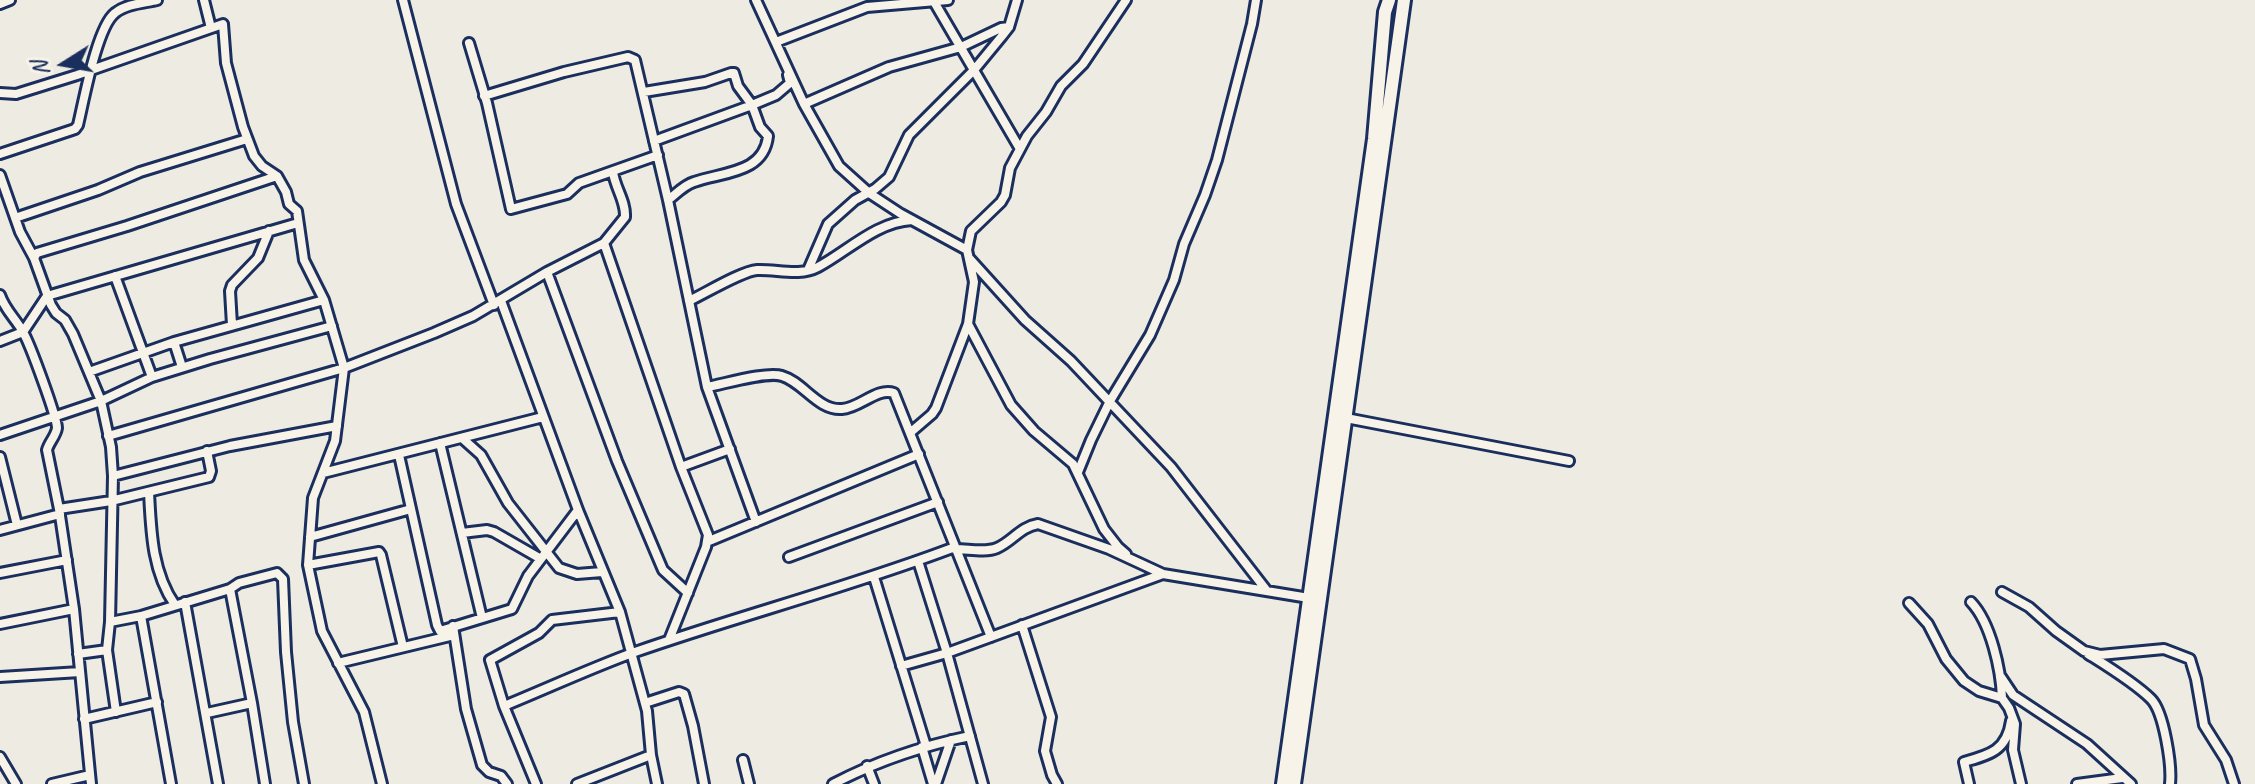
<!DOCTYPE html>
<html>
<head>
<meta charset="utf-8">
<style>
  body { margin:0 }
  #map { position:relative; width:2255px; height:784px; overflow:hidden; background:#eeebe2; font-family:Caveat,sans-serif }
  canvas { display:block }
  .north { position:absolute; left:24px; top:24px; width:80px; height:80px; -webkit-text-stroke:6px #f7f3e8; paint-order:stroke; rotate:259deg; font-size:22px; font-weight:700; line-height:32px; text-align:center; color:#1b2f5e }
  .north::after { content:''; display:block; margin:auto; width:28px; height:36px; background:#1b2f5e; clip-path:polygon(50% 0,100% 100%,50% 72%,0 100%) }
</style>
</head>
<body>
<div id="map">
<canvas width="2255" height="784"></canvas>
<div class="north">N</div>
</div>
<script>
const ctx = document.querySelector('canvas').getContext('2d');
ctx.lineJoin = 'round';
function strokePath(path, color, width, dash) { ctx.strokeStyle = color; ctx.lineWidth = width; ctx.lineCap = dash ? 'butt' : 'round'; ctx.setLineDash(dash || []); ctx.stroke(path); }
const minor = new Path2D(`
  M204,0L211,28
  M403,0L456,204L494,305
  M756,0L804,104L839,166L869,193L901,214L967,250
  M933,0L1020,149
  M0,4L10,0
  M776,42L867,7L948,0
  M469,43L487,103L511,209L567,194L579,183L658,155
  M644,92L705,82L731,73H734L738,86L752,105L776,95L790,83L788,75
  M0,93L16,94L77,75L223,24L226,63L243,127L254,156L262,166L277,176L286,192L289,204L297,211L304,260L324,300L344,368L335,441L313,498L308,565L322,631L364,712L382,784
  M484,96L564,72L628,57L635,60L668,200L707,387L756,522
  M804,104L889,67L961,47L1001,28L1009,27
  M654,141L752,105L760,127L768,136C764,174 722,172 694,182C684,185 676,194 668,200
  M0,154L75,129L78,125C84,100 97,27 115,13C126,4 144,3 157,0
  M0,175L20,232L34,258L51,305L56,313L65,320L73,334L101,401L111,447L113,476L110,622L107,650L116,712
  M15,218L98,190L140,172L247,139
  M604,243L681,467L708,535L706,547L669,640
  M34,258L37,253L127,226L277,176
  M969,258L1025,320L1071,361L1171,467L1267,591
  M808,270L828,224L855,200L875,189L889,177L909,135L974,70L1002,36L1009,27L1017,0
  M547,272L617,461L660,563L663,570L688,593
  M115,276L152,377
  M0,295C5,310 16,319 23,332C30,344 57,417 57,428C56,436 49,442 47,450L59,509L74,609L91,784
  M501,301L578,510L620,612L647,711L651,755L657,784
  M689,301C704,294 742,271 757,270C777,269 799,277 818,267C848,251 876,222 912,220
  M968,324L1011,405L1034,431L1073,464L1104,529L1118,547L1126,554
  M232,325L230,291L232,285L258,258L269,231
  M0,341L23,332L47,296L298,223
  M174,342L182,367
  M89,372L174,342L324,300
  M707,387C724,384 767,371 782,376C803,382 818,411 842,409C860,408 877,387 894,393L991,637
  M1346,418L1569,461
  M911,432L932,414L936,408L968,324L974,282L967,250L971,231L1001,202L1005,195L1010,168L1027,136L1046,112L1061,86L1083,64L1126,0
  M0,435L101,401L152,377L210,359L332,326
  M108,436L344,368L434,333L473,316L547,272L604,243L625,217C626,201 615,188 613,172
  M462,438L481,455L508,503L559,568L577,574L602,572
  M440,443L482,618
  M399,455L437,625L440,631L512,609L528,576L578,510
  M0,457L17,525
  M681,467L730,449
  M1078,472L1091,440L1110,401L1150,335L1174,280L1184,244L1205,195L1217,160L1252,24L1256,0
  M323,473L543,417
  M113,476L230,446L337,426
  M149,492C151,531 152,572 175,605
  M59,509L111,501L209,477L211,471L207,451
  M0,530L60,514
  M462,533L487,530L494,532L541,559
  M310,537L411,509
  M709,541L919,454
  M956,549C969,549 985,553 997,548C1013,541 1020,527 1038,524L1109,549L1163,574L1309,598
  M789,557L938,502
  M918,561L947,653L983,784
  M308,565L379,552L381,555L403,647
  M0,573L67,560
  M874,577L926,746
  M230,589L252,703L265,784
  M2002,592L2029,607L2056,631L2084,651L2100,655L2164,649L2190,659L2196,679L2204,725L2226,760L2234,784
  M185,602L218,784
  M1971,602C1991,623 2001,670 2002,698
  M1909,603L1928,624L1946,659L1964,681L1979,691L2002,698L2009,708L2015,724L2013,750L2021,784
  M141,616L171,784
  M110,622L141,616L230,589L239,583L277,573L283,579L286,652L293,722L304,784
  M0,624L74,609
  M1022,625L1051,717L1045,751L1052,775L1057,784
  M453,626L466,709L482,765L489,772L501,776L507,784
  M78,654L107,650
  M2088,654C2107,666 2135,683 2151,699C2164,712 2172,765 2170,784
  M338,663L454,635
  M901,666L947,653L1163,574
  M0,677L80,672
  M2001,677L2013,695L2087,744L2131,784
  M645,703L679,692L684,694L693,726L704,784
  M504,706C548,688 591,668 635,652C741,615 850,587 955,547
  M207,713L252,703
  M84,719L157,702
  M922,747L933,784
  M0,757L16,784
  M743,760L749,784
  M867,766L874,784
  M52,784L90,775
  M536,784L504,706L490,660L539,633L552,620L620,612
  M577,784L651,755
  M833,784C877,761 922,746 970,736
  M936,784L951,740
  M1969,784L1964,762C1990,755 2007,750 2011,721
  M2077,784L2122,778`);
const primary = new Path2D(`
  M1283,784L1374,139L1385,12L1389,0
  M1294,784L1404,0`);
strokePath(minor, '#1b2f5e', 14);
strokePath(primary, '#1b2f5e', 18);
strokePath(minor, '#f7f3e8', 8);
strokePath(primary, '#f7f3e8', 12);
</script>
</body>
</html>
